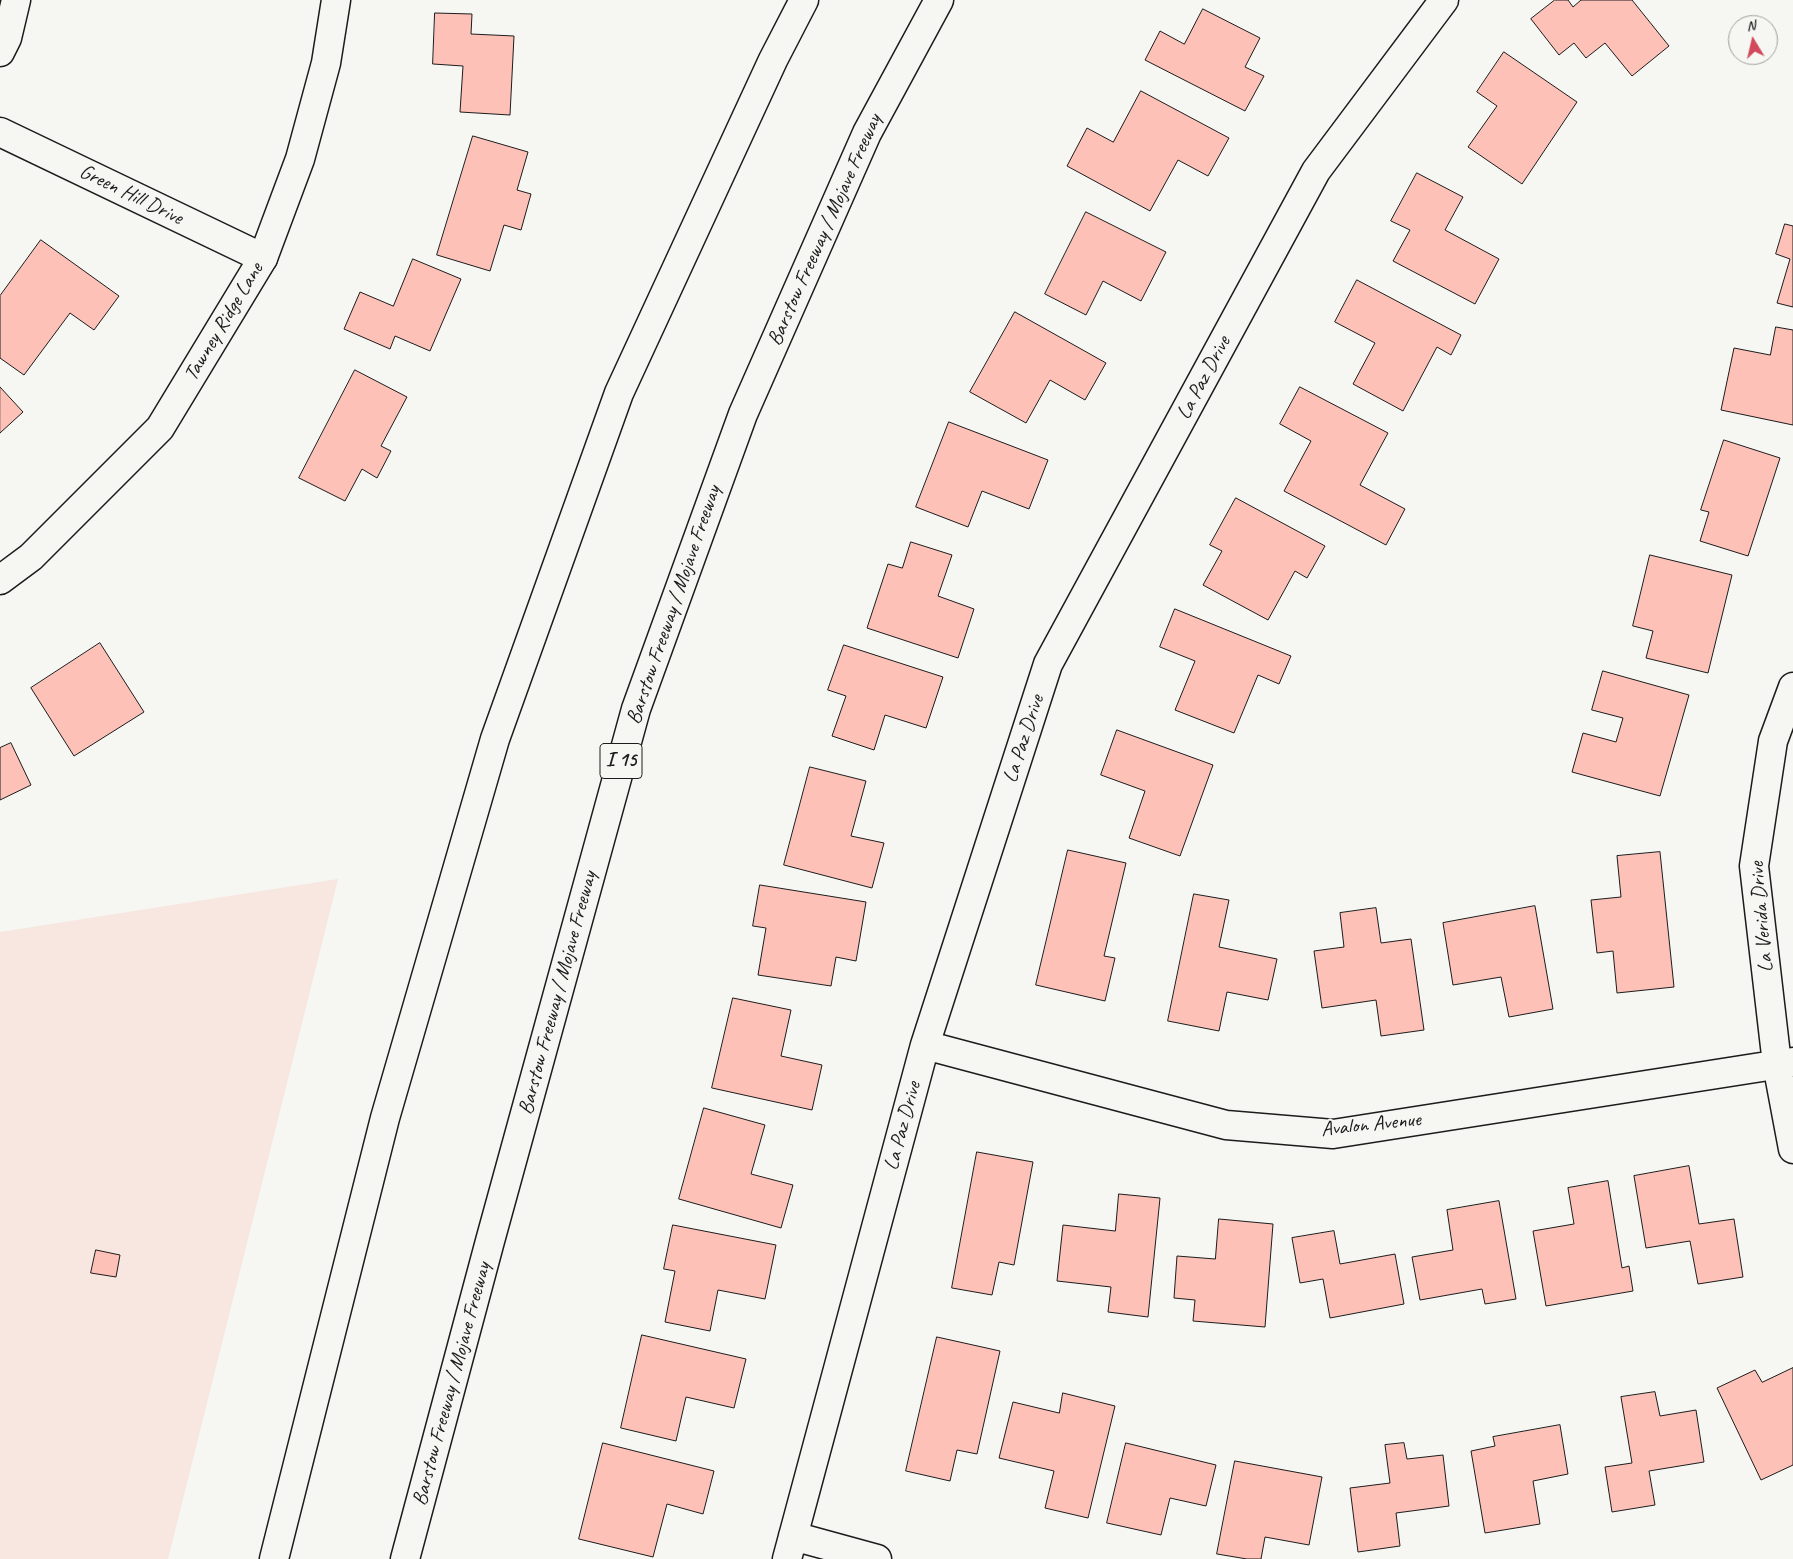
<!DOCTYPE html>
<html>
<head>
<meta charset="utf-8">
<style>
  body { margin:0 }
  #map { position:relative; width:1793px; height:1559px; overflow:hidden; background:#f6f6f2; font-family:Caveat,sans-serif }
  canvas { display:block }
  .north { position:absolute; left:1728px; top:15px; width:50px; height:50px; box-sizing:border-box; background:#f6f6f2; border:1px solid #9f9f9c; border-radius:50%; rotate:351deg; font-size:14px; font-weight:700; line-height:20px; text-align:center; color:#1c1c1c }
  .north::after { content:''; display:block; margin:auto; width:18px; height:22px; background:#d1495b; clip-path:polygon(50% 0,100% 100%,50% 72%,0 100%) }
</style>
</head>
<body>
<div id="map">
<canvas width="1793" height="1559"></canvas>
<div class="north">N</div>
</div>
<script>
const ctx = document.querySelector('canvas').getContext('2d');
ctx.lineJoin = 'round';
function paint(path, color) { ctx.fillStyle = color; ctx.fill(path, 'evenodd'); }
function strokePath(path, color, width, dash) { ctx.strokeStyle = color; ctx.lineWidth = width; ctx.lineCap = dash ? 'butt' : 'round'; ctx.setLineDash(dash || []); ctx.stroke(path); }
function write(font, color, halo, rows, align = 'center') {
  ctx.font = font + ' Caveat,sans-serif'; ctx.lineWidth = 4; ctx.setLineDash([]); ctx.textBaseline = 'middle'; ctx.strokeStyle = halo; ctx.fillStyle = color; for (const [text, x, y, turn = 0] of rows) {
    ctx.save(); ctx.translate(x, y); ctx.rotate((+turn || 0) * Math.PI / 180); ctx.textAlign = isNaN(turn) ? turn : align; if (halo) ctx.strokeText(text, 0, 0); ctx.fillText(text, 0, 0); ctx.restore();
  }
}
const built = new Path2D(`
  M338,879L168,1559H0V932Z`);
const building = new Path2D(`
  M1555,0H1568L1573,7L1581,0H1632L1669,46L1632,76L1605,43L1586,58L1574,43L1559,55L1531,19Z
  M1203,9L1260,38L1245,67L1264,76L1245,111L1145,60L1160,31L1184,44Z
  M435,13L472,14L471,34L514,36L510,115L460,112L463,66L433,64Z
  M1504,52L1577,102L1522,184L1468,147L1497,106L1477,92Z
  M1141,91L1229,138L1208,176L1178,160L1150,211L1067,166L1087,128L1113,142Z
  M473,136L528,152L517,190L531,194L521,230L504,225L490,271L437,255Z
  M1417,173L1463,197L1445,230L1499,259L1475,304L1393,261L1410,230L1391,221Z
  M1086,212L1166,252L1141,301L1103,281L1086,315L1045,294Z
  M1785,224L1793,226V307L1777,303L1790,259L1776,254Z
  M41,240L119,296L94,330L70,313L24,375L0,358V296Z
  M413,259L461,279L430,351L395,336L390,349L344,329L360,292L393,306Z
  M1357,280L1461,335L1451,355L1437,347L1403,411L1353,384L1375,343L1335,322Z
  M1015,312L1106,363L1085,400L1050,380L1026,423L970,392Z
  M1776,327L1793,330V425L1721,410L1734,348L1770,355Z
  M355,370L407,397L381,446L391,451L377,478L362,469L345,501L299,478Z
  M0,387L23,412L0,433Z
  M1300,387L1388,433L1360,485L1405,509L1386,545L1284,491L1311,441L1280,424Z
  M949,422L1048,460L1029,509L982,491L968,527L916,507Z
  M1724,440L1780,458L1748,556L1700,541L1709,512L1701,510Z
  M1236,498L1325,546L1307,578L1295,571L1268,620L1203,585L1222,551L1210,545Z
  M911,542L952,555L938,596L974,609L958,658L867,628L888,564L902,568Z
  M1650,555L1732,575L1708,673L1646,658L1653,631L1633,626Z
  M1175,609L1291,656L1279,684L1258,675L1234,733L1175,710L1195,661L1160,647Z
  M100,643L144,712L74,756L31,688Z
  M844,645L943,677L926,728L885,715L874,750L832,736L846,696L828,690Z
  M1603,671L1689,695L1660,796L1572,772L1583,733L1616,742L1623,718L1592,710Z
  M1117,730L1213,765L1180,856L1129,838L1145,791L1101,775Z
  M11,743L31,785L0,800V748Z
  M810,767L866,781L851,836L884,843L872,888L784,865Z
  M1068,850L1126,863L1104,956L1115,958L1105,1001L1036,985Z
  M1660,852L1674,987L1617,993L1613,951L1597,953L1591,900L1621,897L1617,856Z
  M760,885L866,902L856,961L836,957L831,986L758,975L766,928L753,926Z
  M1194,894L1229,900L1219,947L1277,959L1268,1000L1227,992L1219,1031L1168,1021Z
  M1535,906L1553,1009L1509,1017L1501,977L1453,985L1443,923Z
  M1376,908L1381,943L1411,939L1424,1030L1381,1036L1376,1000L1322,1008L1314,951L1344,947L1340,913Z
  M733,998L791,1010L781,1056L822,1065L812,1110L712,1088Z
  M704,1108L765,1125L751,1174L793,1185L781,1228L679,1199Z
  M977,1152L1033,1162L1014,1265L999,1262L992,1295L952,1288Z
  M1689,1166L1699,1224L1734,1219L1743,1277L1698,1284L1690,1241L1646,1248L1634,1176Z
  M1608,1181L1622,1268L1629,1266L1633,1291L1546,1306L1533,1231L1574,1224L1568,1188Z
  M1119,1194L1160,1198L1148,1317L1108,1312L1111,1287L1057,1281L1063,1225L1115,1231Z
  M1499,1201L1516,1299L1485,1304L1482,1289L1420,1300L1412,1257L1453,1250L1447,1210Z
  M1219,1219L1273,1224L1265,1327L1193,1321L1195,1300L1174,1298L1177,1256L1215,1259Z
  M673,1225L776,1245L765,1299L718,1290L710,1331L665,1322L675,1271L664,1269Z
  M1334,1231L1340,1264L1395,1254L1404,1304L1330,1318L1323,1279L1300,1283L1292,1238Z
  M96,1250L120,1255L116,1277L91,1273Z
  M642,1335L746,1359L734,1408L686,1397L676,1441L621,1428Z
  M937,1337L1000,1351L977,1454L957,1450L950,1481L906,1471Z
  M1793,1368V1465L1761,1480L1717,1388L1755,1370L1762,1382Z
  M1655,1392L1660,1416L1696,1410L1704,1462L1649,1471L1655,1505L1612,1512L1605,1467L1632,1463L1621,1397Z
  M1063,1393L1115,1406L1088,1518L1045,1508L1054,1471L999,1458L1013,1402L1059,1413Z
  M1560,1425L1568,1474L1533,1481L1540,1524L1485,1533L1471,1451L1495,1446L1493,1437Z
  M603,1443L714,1471L703,1514L667,1504L653,1557L579,1539Z
  M1126,1443L1216,1465L1206,1506L1170,1498L1161,1535L1107,1523Z
  M1404,1443L1407,1459L1443,1455L1449,1506L1396,1513L1400,1546L1358,1552L1350,1488L1390,1483L1385,1445Z
  M1235,1461L1322,1477L1309,1545L1265,1537L1261,1559H1247L1217,1554Z`);
const street = new Path2D(`
  M0,52L7,38L16,0
  M0,132L263,258
  M1793,687L1773,741L1754,866L1777,1064L1793,1149
  M925,1045L1226,1125L1333,1134L1793,1062
  M793,1536L877,1559
  M787,1559L925,1045L1048,664L1316,171L1444,0`);
const secondary = new Path2D(`
  M0,580L31,557L160,428L263,258L300,159L326,63L336,0`);
const highway = new Path2D(`
  M274,1559L385,1118L495,739L619,393L773,60L804,0
  M405,1559L490,1241L636,709L743,414L867,133L939,0`);
const shields = [
  [621,761,42]
];
const shieldNames = [
  ["I 15",621,761]
];
const streetNames = [
  ["Green Hill Drive",131,195,26],
  ["Barstow Freeway / Mojave Freeway",825,230,-66],
  ["Tawney Ridge Lane",224,322,-59],
  ["La Paz Drive",1204,378,-62],
  ["Barstow Freeway / Mojave Freeway",674,605,-71],
  ["La Paz Drive",1024,739,-72],
  ["La Verida Drive",1762,917,-95],
  ["Barstow Freeway / Mojave Freeway",558,993,-75],
  ["Avalon Avenue",1371,1125,-6],
  ["La Paz Drive",903,1126,-75],
  ["Barstow Freeway / Mojave Freeway",452,1384,-75]
];
paint(built, '#f8e6e1');
paint(building, '#fdc1b8');
strokePath(building, '#1c1c1c', 1);
strokePath(street, '#1c1c1c', 31);
strokePath(secondary, '#1c1c1c', 31);
strokePath(highway, '#1c1c1c', 31);
strokePath(street, '#f6f6f2', 28);
strokePath(secondary, '#f6f6f2', 28);
strokePath(highway, '#f6f6f2', 28);
for (const [x, y, w] of shields) { const box = new Path2D(); box.roundRect(x - w / 2, y - 17.5, w, 35, 4); ctx.fillStyle = '#f6f6f2'; ctx.fill(box); strokePath(box, '#1c1c1c', 1); }
write('bold 20px', '#1c1c1c', null, shieldNames);
write('21px', '#1c1c1c', '#f6f6f2', streetNames);
</script>
</body>
</html>
